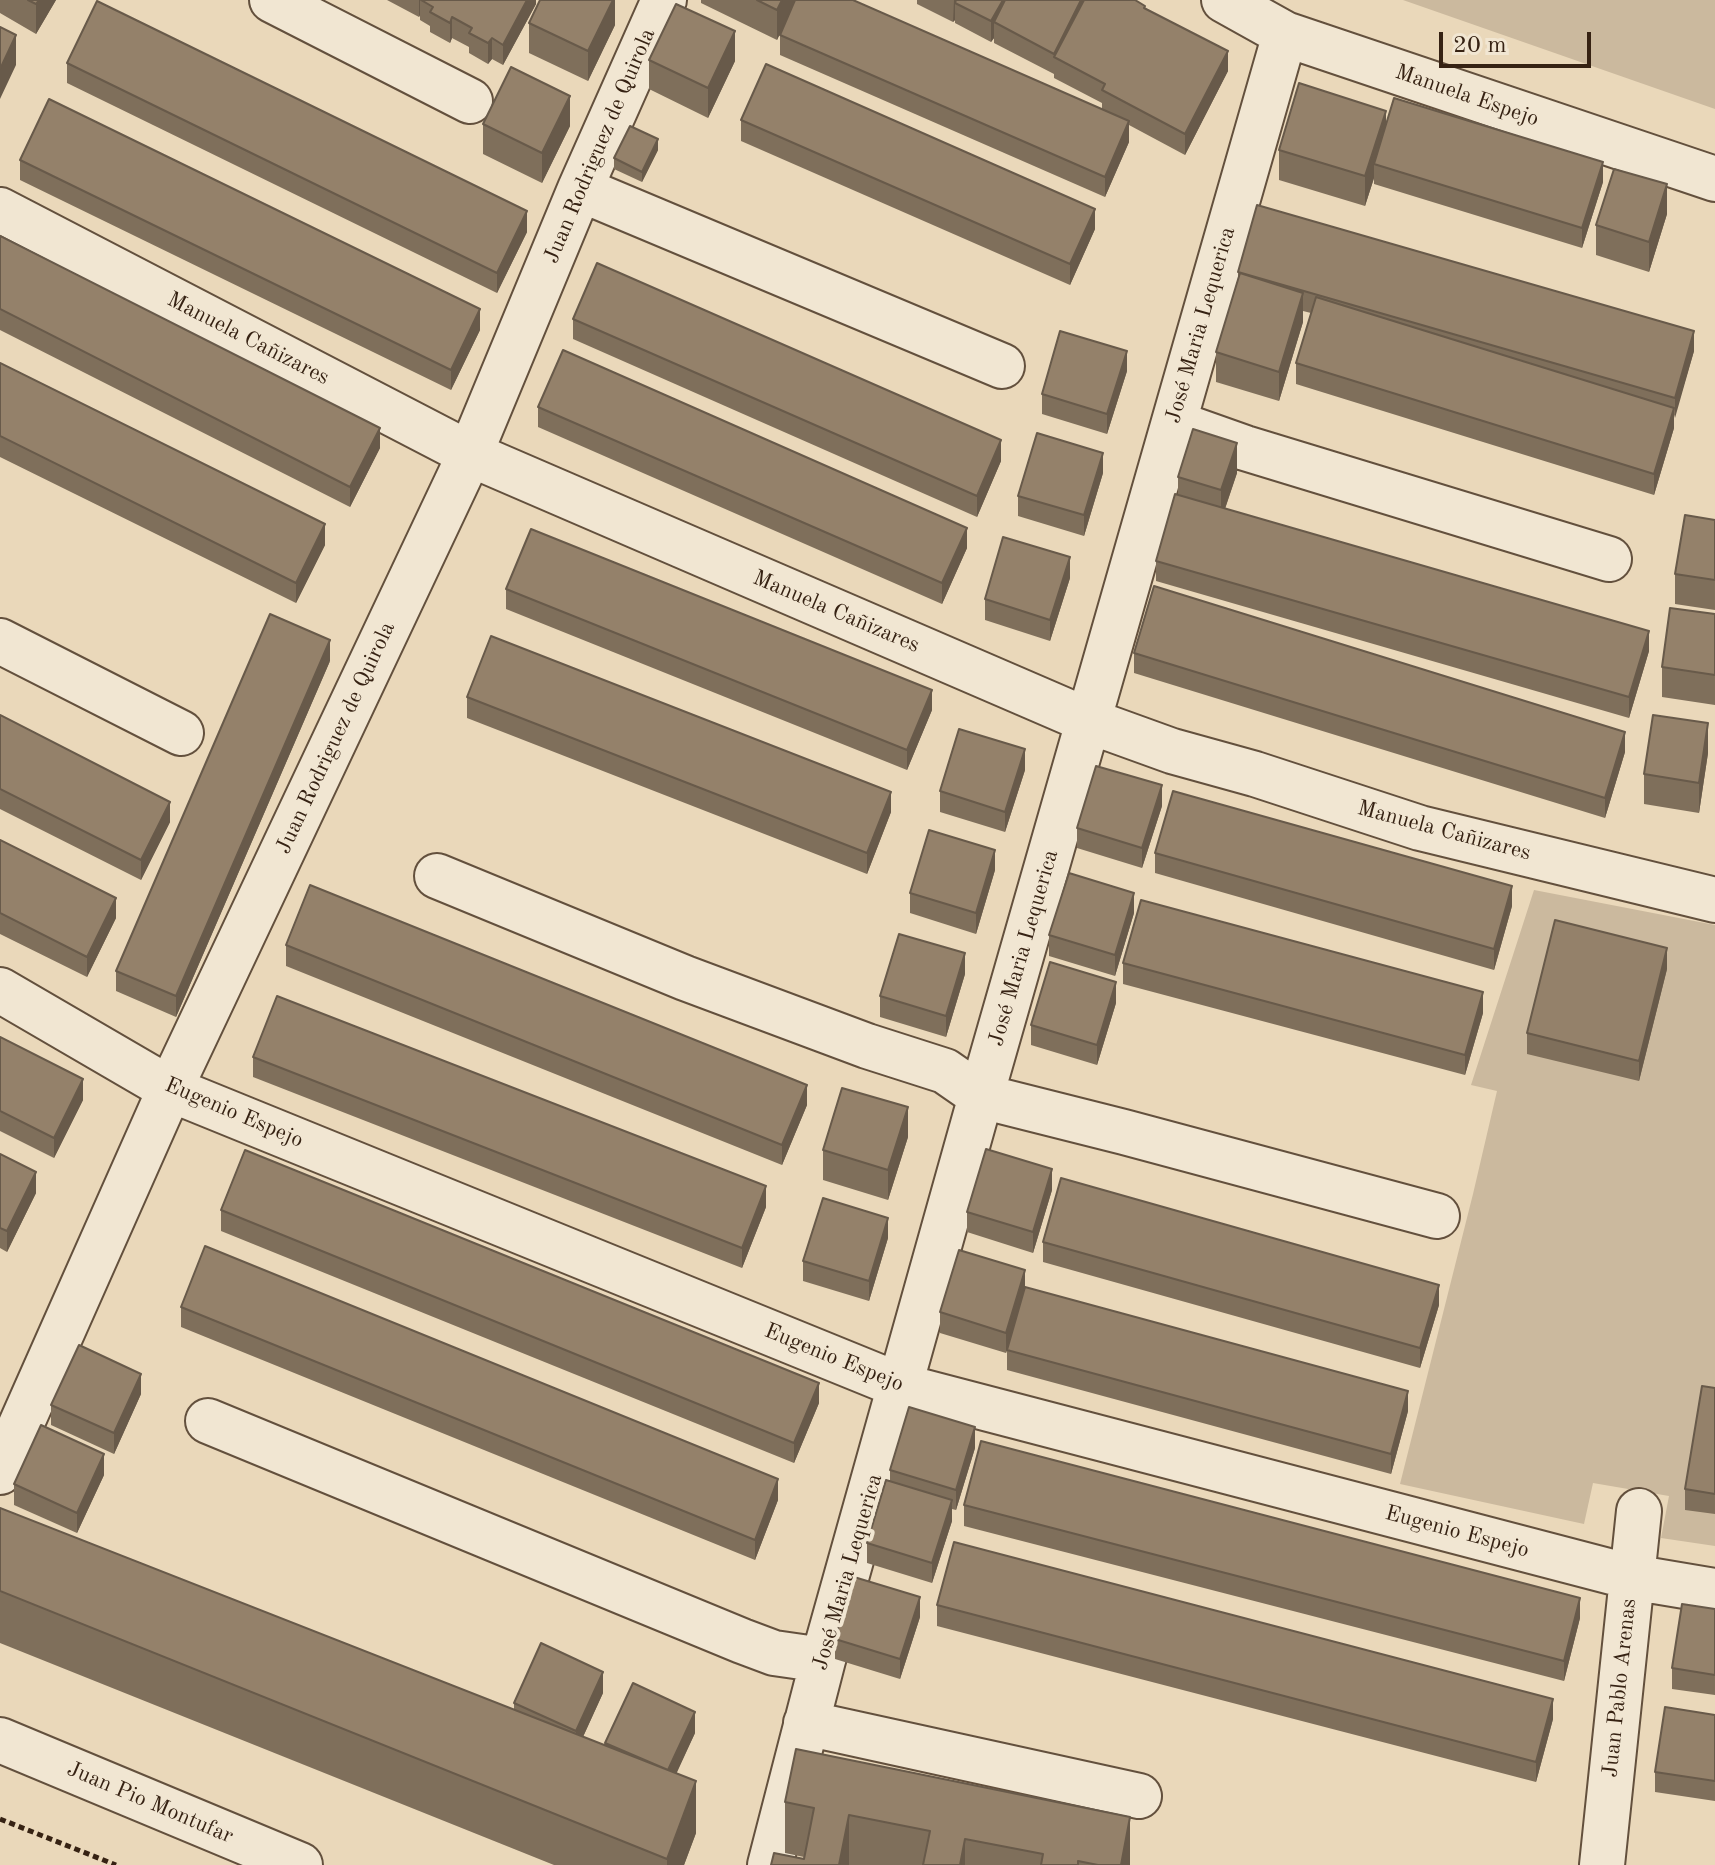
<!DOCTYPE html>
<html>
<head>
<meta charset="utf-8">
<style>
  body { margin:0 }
  #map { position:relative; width:1715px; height:1865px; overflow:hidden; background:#ead8ba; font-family:"Old Standard TT",serif }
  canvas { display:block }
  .scale { position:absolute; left:1439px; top:32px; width:152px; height:36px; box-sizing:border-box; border:4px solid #362213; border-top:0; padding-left:10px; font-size:24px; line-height:28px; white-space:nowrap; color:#362213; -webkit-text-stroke:6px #f1e6d2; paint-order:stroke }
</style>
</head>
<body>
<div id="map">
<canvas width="1715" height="1865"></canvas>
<div class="scale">20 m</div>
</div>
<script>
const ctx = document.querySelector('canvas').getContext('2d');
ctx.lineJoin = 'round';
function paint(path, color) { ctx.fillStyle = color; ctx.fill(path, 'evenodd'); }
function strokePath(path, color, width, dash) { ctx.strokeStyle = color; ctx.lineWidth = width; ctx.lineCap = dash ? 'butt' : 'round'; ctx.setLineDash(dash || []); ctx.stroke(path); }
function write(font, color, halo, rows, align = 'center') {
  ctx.font = font + ' "Old Standard TT",serif'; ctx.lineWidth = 8; ctx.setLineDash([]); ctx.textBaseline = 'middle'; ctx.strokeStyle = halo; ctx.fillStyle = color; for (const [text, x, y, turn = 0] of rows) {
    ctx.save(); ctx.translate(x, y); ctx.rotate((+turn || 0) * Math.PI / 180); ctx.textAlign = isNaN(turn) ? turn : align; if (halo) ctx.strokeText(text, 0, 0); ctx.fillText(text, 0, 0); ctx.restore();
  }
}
const green = new Path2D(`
  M1403,0H1715V109Z
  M1534,890L1715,925V1546L1661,1538L1669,1496L1593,1483L1584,1524L1400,1484L1473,1194L1497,1091L1471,1085Z`);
const path = new Path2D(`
  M0,1819L116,1865`);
const minor = new Path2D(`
  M272,0L470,101
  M1224,0L1285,34L1715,179
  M580,189L1002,366
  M0,210L470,454L1089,721L1172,751L1255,774L1420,828L1715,900
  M1180,425L1245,448L1609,559
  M0,641L181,733
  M437,876L685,978L867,1046L945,1071L981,1096L1124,1132L1437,1216
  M0,990L170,1089L901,1386L1631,1577L1715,1591
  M208,1421L742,1641L774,1653L823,1660
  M0,1472L170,1089L470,454L580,189L664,0
  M806,1723L1139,1796
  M0,1740L300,1865
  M770,1865L823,1660L981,1096L1285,34
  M1602,1865L1639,1511`);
const wall = new Path2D(`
  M0,0H56L36,34L0,13Z
  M387,0H536V4L503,65L492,59L488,64L469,53V47L452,38L450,43L430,32V26L420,20V15L419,17Z
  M615,0V25L588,81L529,53V23Z
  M701,0H853L1102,109V103L1054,78V74L994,43V38L991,42L955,23V20L953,22L917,4V0H1135L1228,71L1185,155L1129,125V142L1105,197L780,55V35L788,17L777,40L701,3Z
  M649,60L735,61L708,118L649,89Z
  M67,63L527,232L497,293L67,83Z
  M741,120L1095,229L1070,285L741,141Z
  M483,124L570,126L542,183L483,154Z
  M1386,124L1603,182L1582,248L1374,184V178L1365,206L1279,180V150Z
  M658,150L642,182L614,169V158Z
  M20,160L480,330L451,390L20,180Z
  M1667,214L1649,272L1596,255V225Z
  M0,236L380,448L350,507L0,330Z
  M1238,272L1694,351L1674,418V428L1654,495L1296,384V363L1311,313L1303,311V322L1279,401L1216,382V352L1238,281Z
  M573,319L1001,461L977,517L573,339Z
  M0,363L325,545L296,603L0,457Z
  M1127,371L1107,434L1042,414V394Z
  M538,407L967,548L942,604L538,427Z
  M1103,473L1084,536L1018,516V496Z
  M1237,473L1225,509L1649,651L1629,718L1156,581V561L1178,495V477Z
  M1715,520V610L1675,604V574Z
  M1070,578L1050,641L985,620V599Z
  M506,589L932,710L907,770L506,609Z
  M1715,614V705L1662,697V667Z
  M1134,653L1625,752L1605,818L1134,673Z
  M330,661L176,1017L116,991V971Z
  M467,697L891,812L867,874L467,718Z
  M0,715L170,822L141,880L0,809Z
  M1708,753L1699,813L1644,804V774Z
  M1025,770L1005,832L940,812V791Z
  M1162,806L1142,868L1077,848V828Z
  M0,840L116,918L87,977L0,934Z
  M1155,853L1512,906L1494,970L1155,873Z
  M995,870L976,934L910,913V893Z
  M1134,913L1115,976L1049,956V935Z
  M286,945L807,1105L782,1165L286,966Z
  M1123,963L1483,1013L1465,1075L1123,984Z
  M1667,969L1639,1081L1527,1054V1033Z
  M965,974L946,1037L880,1017V996Z
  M1116,1003L1097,1065L1031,1045V1025Z
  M0,1037L83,1100L54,1158L0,1131Z
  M253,1057L766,1207L742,1268L253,1077Z
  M908,1137L888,1200L823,1180V1150Z
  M0,1154L36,1193L7,1252L0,1248Z
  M1052,1190L1033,1253L967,1232V1212Z
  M221,1210L819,1403L794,1463L221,1231Z
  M888,1238L869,1301L803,1281V1261Z
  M1043,1242L1439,1305L1420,1368L1043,1262Z
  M1025,1287L1408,1411L1391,1474L1007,1370V1350L1006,1353L940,1333V1312Z
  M181,1307L778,1500L755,1560L181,1327Z
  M1715,1388V1514L1685,1510V1489Z
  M141,1394L114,1454L51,1425V1405Z
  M975,1448L956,1510L952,1509V1521L932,1583L867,1563V1543L890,1481V1470Z
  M104,1475L77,1533L14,1505V1484Z
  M964,1505L1580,1618L1564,1681L964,1526Z
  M0,1508L514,1710V1703L603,1693L583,1737L605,1746V1743L695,1733L676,1773L696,1833L684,1865H554L0,1643Z
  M937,1605L1553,1719L1536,1782L937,1626Z
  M1715,1609V1695L1672,1689V1668Z
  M920,1617L900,1679L835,1659V1639Z
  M1715,1715V1801L1655,1792V1772Z
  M785,1802L1130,1865H771L804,1859V1857L785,1853Z`);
const shadedWall = new Path2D(`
  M39,0H56L36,34V4Z
  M419,0H420V15L419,17Z
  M527,0H536V4L503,65V45Z
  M613,0H615V25L588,81V51Z
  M782,0H796L777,40V10Z
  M954,0H965L955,3V20L953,22Z
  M1003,0H1013L994,22V38L991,42V21Z
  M1081,0H1092L1054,57V75V54Z
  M452,17V38L450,43V23Z
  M735,31V61L708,118V88Z
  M16,35V65L0,99V69Z
  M492,38V59L488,64V43Z
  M1228,51V71L1185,155V134Z
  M570,96V126L542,183V153Z
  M1386,111V140L1374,164V178L1365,206V176Z
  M1129,121V142L1105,197V177Z
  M658,139V150L642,182V172Z
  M1603,162V182L1582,248V228Z
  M1667,184V214L1649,272V242Z
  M1095,209V229L1070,285V264Z
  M527,211V232L497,293V273Z
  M1303,293V322L1279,401V372Z
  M480,309V330L451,390V370Z
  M1694,331V351L1675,418V398Z
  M1127,351V371L1107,434V414Z
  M1674,408V428L1654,495V474Z
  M380,428V448L350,507V487Z
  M1001,440V461L977,517V496Z
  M1237,443V473L1221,520V490Z
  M1103,453V473L1084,536V515Z
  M325,524V545L296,603V583Z
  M967,528V548L942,604V583Z
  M1070,557V578L1050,641V620Z
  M1649,631V651L1629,718V697Z
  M330,640V661L176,1017V996Z
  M932,690V710L907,770V750Z
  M1708,723V753L1699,813V783Z
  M1625,732V752L1605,818V798Z
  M1025,749V770L1005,832V812Z
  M1162,785V806L1142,868V848Z
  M891,792V812L867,874V853Z
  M170,802V822L141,880V860Z
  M995,850V870L976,934V913Z
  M1512,886V906L1494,970V949Z
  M1134,893V913L1115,976V955Z
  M116,898V918L87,977V957Z
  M1667,948V969L1639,1081V1061Z
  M965,953V974L946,1037V1016Z
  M1116,982V1003L1097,1065V1045Z
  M1483,992V1013L1465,1075V1055Z
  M83,1079V1100L54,1158V1138Z
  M807,1085V1105L782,1165V1145Z
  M908,1107V1137L888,1200V1170Z
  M1052,1169V1190L1033,1253V1232Z
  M36,1172V1193L7,1252V1231Z
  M766,1186V1207L742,1268V1248Z
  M888,1218V1238L869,1301V1281Z
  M1025,1270V1290L1006,1353V1333Z
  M1439,1285V1305L1420,1368V1348Z
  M141,1374V1394L114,1454V1433Z
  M819,1383V1403L794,1463V1443Z
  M1408,1391V1411L1391,1474V1454Z
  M975,1427V1448L956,1510V1490Z
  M104,1454V1475L77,1533V1513Z
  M778,1479V1500L755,1560V1540Z
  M952,1500V1521L932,1583V1563Z
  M920,1597V1617L900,1679V1659Z
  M1580,1598V1618L1564,1681V1661Z
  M603,1672V1693L576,1752V1731Z
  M1553,1699V1719L1536,1782V1762Z
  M695,1712V1733L668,1792V1771Z
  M696,1781V1833L684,1865H667V1859Z
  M849,1815V1865H839Z
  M1130,1817V1865H1121Z
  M965,1839V1865H960Z`);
const building = new Path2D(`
  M28,0H39L36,4Z
  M421,0H527L503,45L492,38L488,43L469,33L472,28L452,17L450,23L430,12L433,7Z
  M540,0H613L588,51L529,23Z
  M757,0H782L777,10Z
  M795,0H853L1129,121L1105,177L780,35Z
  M956,0H1003L991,21L955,3Z
  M1005,0H1081L1054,54L994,22Z
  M1084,0H1135L1145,6L1144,8L1228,51L1185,134L1102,90L1105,84L1054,57Z
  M97,1L527,211L497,273L67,63Z
  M676,4L735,31L708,88L649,60Z
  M0,27L16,35L0,69Z
  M766,64L1095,209L1070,264L741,120Z
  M511,67L570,96L542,153L483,124Z
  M1299,83L1386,111L1365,176L1279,150Z
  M1394,98L1603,162L1582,228L1374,164Z
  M49,99L480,309L451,370L20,160Z
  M630,126L658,139L642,172L614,158Z
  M1614,169L1667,184L1649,242L1596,225Z
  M1257,205L1694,331L1675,398L1238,272Z
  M0,236L380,428L350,487L0,309Z
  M597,263L1001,440L977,496L573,319Z
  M1240,273L1303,293L1279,372L1216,352Z
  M1316,297L1674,408L1654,474L1296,363Z
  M1060,331L1127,351L1107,414L1042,394Z
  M563,350L967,528L942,583L538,407Z
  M0,363L325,524L296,583L0,436Z
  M1193,429L1237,443L1221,490L1178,477Z
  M1037,433L1103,453L1084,515L1018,496Z
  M1175,494L1649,631L1629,697L1156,561Z
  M1685,515L1715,520V580L1675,574Z
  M531,529L932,690L907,750L506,589Z
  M1003,537L1070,557L1050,620L985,599Z
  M1154,586L1625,732L1605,798L1134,653Z
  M1670,608L1715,614V675L1662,667Z
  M270,614L330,640L176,996L116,971Z
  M491,636L891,792L867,853L467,697Z
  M0,715L170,802L141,860L0,789Z
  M1653,715L1708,723L1699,783L1644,774Z
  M959,729L1025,749L1005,812L940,791Z
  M1096,766L1162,785L1142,848L1077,828Z
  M1173,791L1512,886L1494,949L1155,853Z
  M929,830L995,850L976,913L910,893Z
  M0,840L116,898L87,957L0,913Z
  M1069,873L1134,893L1115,955L1049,935Z
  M310,885L807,1085L782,1145L286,945Z
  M1141,900L1483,992L1465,1055L1123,963Z
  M1555,920L1667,948L1639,1061L1527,1033Z
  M899,934L965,953L946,1016L880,996Z
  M1050,962L1116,982L1097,1045L1031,1025Z
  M277,996L766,1186L742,1248L253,1057Z
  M0,1037L83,1079L54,1138L0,1111Z
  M842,1088L908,1107L888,1170L823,1150Z
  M986,1149L1052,1169L1033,1232L967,1212Z
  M245,1150L819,1383L794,1443L221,1210Z
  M0,1154L36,1172L7,1231L0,1228Z
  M1061,1178L1439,1285L1420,1348L1043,1242Z
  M823,1198L888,1218L869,1281L803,1261Z
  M205,1246L778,1479L755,1540L181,1307Z
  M959,1250L1025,1270L1006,1333L940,1312Z
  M1025,1287L1408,1391L1391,1454L1007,1350Z
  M79,1345L141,1374L114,1433L51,1405Z
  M1702,1386L1715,1388V1494L1685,1489Z
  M909,1407L975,1427L956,1490L890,1470Z
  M41,1425L104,1454L77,1513L14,1484Z
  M981,1441L1580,1598L1564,1661L964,1505Z
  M886,1480L952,1500L932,1563L867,1543Z
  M0,1508L696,1781L667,1859L0,1591Z
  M954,1542L1553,1699L1536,1762L937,1605Z
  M854,1577L920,1597L900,1659L835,1639Z
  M1682,1604L1715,1609V1675L1672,1668Z
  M541,1643L603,1672L576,1731L514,1703Z
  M633,1683L695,1712L668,1770L605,1743Z
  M1665,1707L1715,1715V1781L1655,1772Z
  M796,1749L1130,1817L1121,1865H1098L1078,1861V1865H1041L1043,1854L965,1839L960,1865H923L930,1831L849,1815L839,1865H771L774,1853L804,1859L814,1808L785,1802Z`);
const streetNames = [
  ["Manuela Espejo",1467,96,19],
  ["Juan Rodriguez de Quirola",600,146,-67],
  ["José Maria Lequerica",1201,325,-74],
  ["Manuela Cañizares",248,339,27],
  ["Manuela Cañizares",836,612,23],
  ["Juan Rodriguez de Quirola",336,738,-65],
  ["Manuela Cañizares",1444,831,15],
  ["José Maria Lequerica",1024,948,-74],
  ["Eugenio Espejo",234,1113,23],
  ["Eugenio Espejo",834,1358,22],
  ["Eugenio Espejo",1457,1532,15],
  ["José Maria Lequerica",848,1572,-74],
  ["Juan Pablo Arenas",1620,1688,-84],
  ["Juan Pio Montufar",150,1803,23]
];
paint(green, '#cbb99e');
strokePath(minor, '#63503d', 48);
strokePath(path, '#362213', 5, [6, 4]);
strokePath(minor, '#f1e6d2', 44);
paint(wall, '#7f6f5b');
paint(shadedWall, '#685a4a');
paint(building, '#94816a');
strokePath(building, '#685a4a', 2);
write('22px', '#362213', '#f1e6d2', streetNames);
</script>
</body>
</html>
